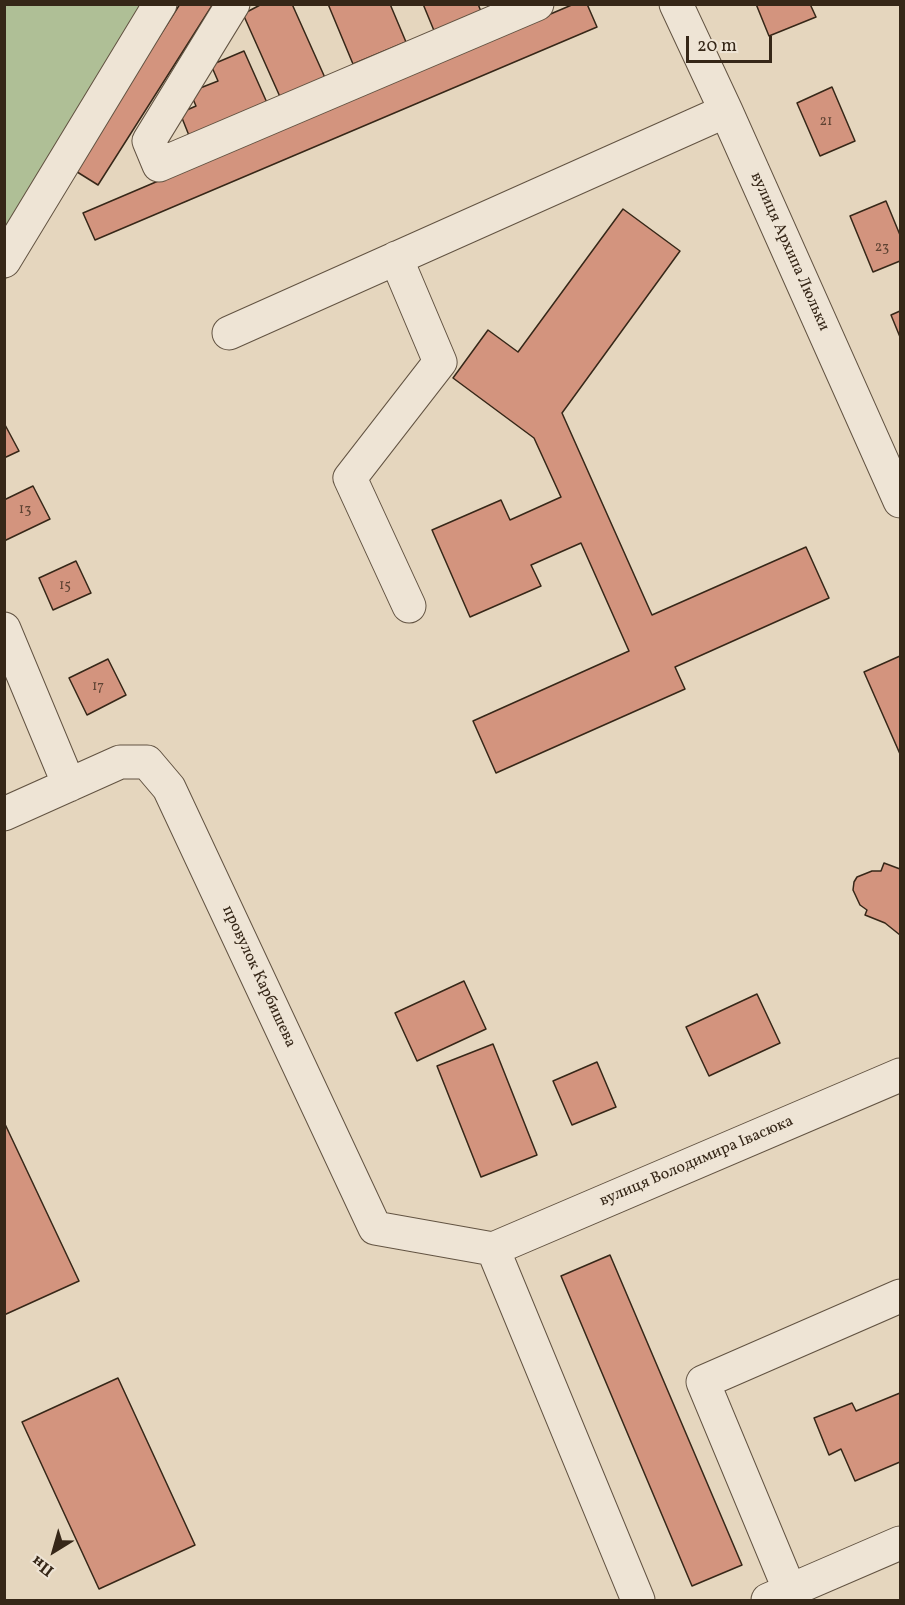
<!DOCTYPE html>
<html>
<head>
<meta charset="utf-8">
<style>
  body { margin:0 }
  #map { position:relative; width:905px; height:1605px; overflow:hidden; background:#e5d6be; font-family:Vollkorn,serif }
  canvas { display:block }
  .frame { position:absolute; inset:0; border:6px solid #362718; pointer-events:none }
  .north { position:absolute; left:24px; top:1521px; width:60px; height:60px; -webkit-text-stroke:4px #eee4d5; paint-order:stroke; rotate:217deg; font-size:16px; font-weight:700; line-height:24px; text-align:center; color:#362718 }
  .north::after { content:''; display:block; margin:auto; width:21px; height:27px; background:#362718; clip-path:polygon(50% 0,100% 100%,50% 72%,0 100%) }
  .scale { position:absolute; left:686px; top:36px; width:86px; height:27px; box-sizing:border-box; border:3px solid #362718; border-top:0; padding-left:8px; font-size:18px; line-height:21px; white-space:nowrap; color:#362718; -webkit-text-stroke:4px #eee4d5; paint-order:stroke }
</style>
</head>
<body>
<div id="map">
<canvas width="905" height="1605"></canvas>
<div class="frame"></div>
<div class="north">Пн</div>
<div class="scale">20 m</div>
</div>
<script>
const ctx = document.querySelector('canvas').getContext('2d');
ctx.lineJoin = 'round';
function paint(path, color) { ctx.fillStyle = color; ctx.fill(path, 'evenodd'); }
function strokePath(path, color, width, dash) { ctx.strokeStyle = color; ctx.lineWidth = width; ctx.lineCap = dash ? 'butt' : 'round'; ctx.setLineDash(dash || []); ctx.stroke(path); }
function write(font, color, halo, rows, align = 'center') {
  ctx.font = font + ' Vollkorn,serif'; ctx.lineWidth = 4.5; ctx.setLineDash([]); ctx.textBaseline = 'middle'; ctx.strokeStyle = halo; ctx.fillStyle = color; for (const [text, x, y, turn = 0] of rows) {
    ctx.save(); ctx.translate(x, y); ctx.rotate((+turn || 0) * Math.PI / 180); ctx.textAlign = isNaN(turn) ? turn : align; if (halo) ctx.strokeText(text, 0, 0); ctx.fillText(text, 0, 0); ctx.restore();
  }
}
const green = new Path2D(`
  M5,5H176L19,250L5,282Z`);
const building = new Path2D(`
  M180,4H213L98,185L74,170Z
  M262,4H292L326,80L281,99L243,14Z
  M328,4H390L406,42L353,64Z
  M423,4H478L482,14L435,33Z
  M574,4H587L597,27L95,240L83,213Z
  M756,4H810L816,17L769,36Z
  M244,51L268,105L190,138L180,113L196,106L190,92L218,81L211,65Z
  M832,87L855,141L820,156L797,103Z
  M886,201L900,235V261L873,272L850,216Z
  M623,209L680,251L562,413L652,615L806,547L829,598L675,667L685,689L496,773L473,721L629,651L581,543L531,565L541,586L470,617L432,530L501,500L510,520L561,497L534,438L453,378L488,330L518,352Z
  M900,311V337L891,315Z
  M4,423L19,451L4,458Z
  M33,486L50,519L4,541V500Z
  M76,561L91,593L53,610L39,578Z
  M900,656V754L864,672Z
  M108,659L126,695L87,715L69,678Z
  M884,863L900,869V935L885,923L865,915L867,910L860,905L853,890L854,882L857,877L872,871H881Z
  M464,981L486,1029L417,1061L395,1013Z
  M757,994L780,1043L709,1076L686,1027Z
  M493,1044L537,1155L481,1177L437,1066Z
  M597,1062L616,1107L572,1125L553,1081Z
  M4,1122L79,1281L4,1315Z
  M610,1255L742,1565L692,1586L561,1276Z
  M118,1378L195,1545L99,1589L22,1422Z
  M900,1393V1462L855,1481L841,1449L829,1455L814,1418L852,1403L856,1411Z`);
const minor = new Path2D(`
  M233,4L149,141L159,165L537,4
  M676,4L726,111L900,501
  M396,258L440,362L350,478L409,606
  M4,261L160,4
  M229,333L726,111
  M4,629L69,785
  M4,814L120,762H147L169,788L375,1228L493,1249
  M493,1249L900,1075
  M493,1249L638,1600
  M790,1591L703,1382L900,1296
  M768,1600L900,1543`);
const numberNames = [
  ["21",826,122],
  ["23",882,248],
  ["13",25,510],
  ["15",65,586],
  ["17",98,687]
];
const streetNames = [
  ["вулиця Архипа Люльки",789,252,66],
  ["провулок Карбишева",258,977,65],
  ["вулиця Володимира Івасюка",697,1162,-23]
];
paint(green, '#afbf96');
paint(building, '#d3947e');
strokePath(building, '#362718', 1.5);
strokePath(minor, '#625342', 35);
strokePath(minor, '#eee4d5', 33);
write('14px', '#5d4232', null, numberNames);
write('16px', '#362718', '#eee4d5', streetNames);
</script>
</body>
</html>
